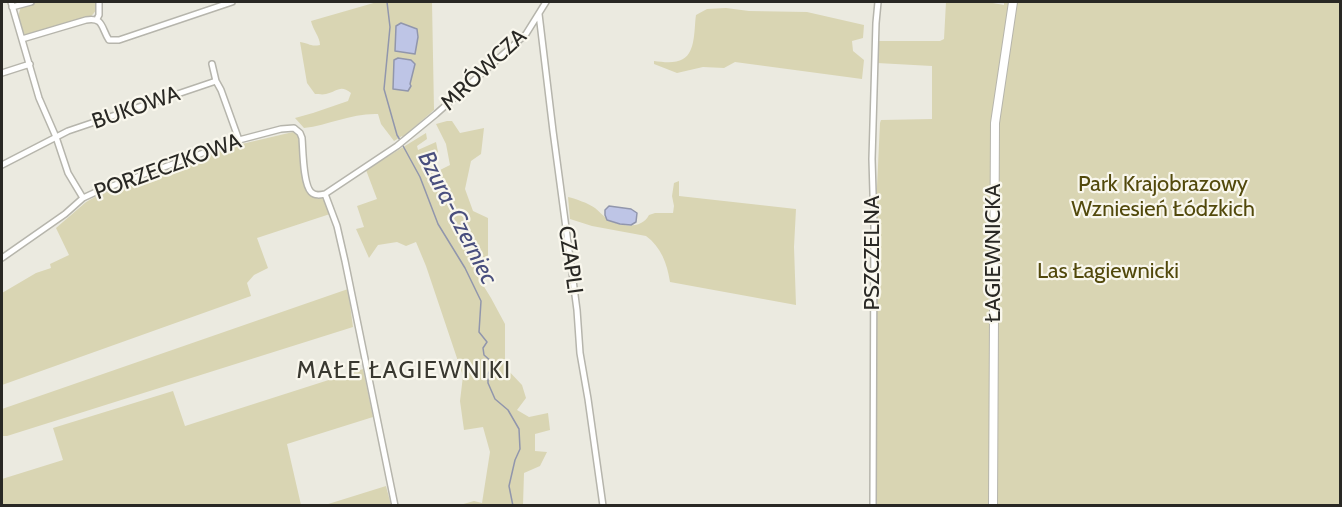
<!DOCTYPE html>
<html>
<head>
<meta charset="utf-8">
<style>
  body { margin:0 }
  #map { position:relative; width:1342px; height:507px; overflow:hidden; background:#ebeae0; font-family:Cabin,sans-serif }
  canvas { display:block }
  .frame { position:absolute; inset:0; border:3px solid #292824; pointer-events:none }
</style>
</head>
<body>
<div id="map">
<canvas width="1342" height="507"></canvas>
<div class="frame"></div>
</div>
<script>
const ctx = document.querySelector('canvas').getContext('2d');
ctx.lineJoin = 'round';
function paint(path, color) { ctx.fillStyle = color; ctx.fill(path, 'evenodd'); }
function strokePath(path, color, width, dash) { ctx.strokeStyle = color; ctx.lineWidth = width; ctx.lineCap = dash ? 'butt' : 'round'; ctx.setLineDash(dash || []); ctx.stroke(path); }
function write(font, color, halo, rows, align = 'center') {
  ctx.font = font + ' Cabin,sans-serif'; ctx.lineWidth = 4.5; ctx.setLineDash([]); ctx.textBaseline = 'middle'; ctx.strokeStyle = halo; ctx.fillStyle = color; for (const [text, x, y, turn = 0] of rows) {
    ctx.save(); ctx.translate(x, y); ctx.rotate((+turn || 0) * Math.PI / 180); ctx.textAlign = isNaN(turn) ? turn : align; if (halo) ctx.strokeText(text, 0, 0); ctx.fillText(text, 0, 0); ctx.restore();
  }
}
const green = new Path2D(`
  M39,2H95C97,9 96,12 90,17L28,36L25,35C19,25 16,16 22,5Z
  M377,2H432L434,110L403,137L402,136L394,141L381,124L378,114C352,113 329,125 304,128L295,118L313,113L348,101L351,93C340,84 337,92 326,94C322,95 319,94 315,94L307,83L300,42C309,43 310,47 320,45C320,37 313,30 311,21Z
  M946,2H987L1004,5V2H1340V505H877L874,345L875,229L880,123L881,120L932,119V66L877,63L878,41H940L944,39Z
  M726,8L749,11L807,12L864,25L863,38L852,41L853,51L864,60L862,79L735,62L724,68L703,67L677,73L654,64V61C663,62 675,64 683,59C696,52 694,28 696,15L707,9Z
  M447,121H452L460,133L484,128L481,154L471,161L465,189L473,211L488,218V257L475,272L491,298L505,324V367L522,385L526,398L517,410L529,417L548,413L550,430L535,434V451L547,452L540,466L524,473L523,505H460L474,501L482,503L490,452L483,427L464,430L460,401L463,376L426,266L416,242L406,246L397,242L378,245L369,258L356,229L364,227L357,206L377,199L366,170L426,133L427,139L417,146L418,150L436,142L438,152L430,162L438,171L450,165L446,144L436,124Z
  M293,132L298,134L305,188C310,195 313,198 321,198L324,200L330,214L257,238L268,268L254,275L247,283L251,296L2,385V293L36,273L51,268L50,264L69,255L56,228L86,202L100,194L229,147Z
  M679,181V196L796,209L794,247L796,305L670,282C667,263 661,247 646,236L592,226L570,219L568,197C576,199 588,203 595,208C599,211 602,215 606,218C618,227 642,230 649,215L655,213H673L674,206L672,196L674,183Z
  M348,289L353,327L7,436H2V409Z
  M363,369L373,417L287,444L301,505L2,506V479L63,460L53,428L173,391L185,426Z
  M386,486L391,505H325Z`);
const water = new Path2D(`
  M401,23L417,29L418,37L415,54L395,51L396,26Z
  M398,58L411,60L415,64L410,84L411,86L408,91L393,89L394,60Z
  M609,206L631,209L637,213L636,222L631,225L620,224L607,220L605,215V210Z`);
const stream = new Path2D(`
  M387,2L390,27L384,89L397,135L400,140
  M402,144L420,177L438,224L465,268L481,301L479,332L487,342L483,348L484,355L492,362L491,369L488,374V383L495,399L508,410L519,429L520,449L515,460L509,486L513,506`);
const street = new Path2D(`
  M11,2L39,98L56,137L68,173L83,198
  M12,7L31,2
  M539,14L553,131L577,310L580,353L588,399L603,506
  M97,19L99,15V2
  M22,39L86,20C104,17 101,28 109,40H119L232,2
  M212,64L216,81L221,90L239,140
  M2,73L30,64
  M2,165L68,131L216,81
  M325,194L337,226L345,261L395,506
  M325,194L397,146L436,114L526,34L546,2
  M2,258L65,214L83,198L98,191L239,140L281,129L294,128L300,133L302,138C303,150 303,184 311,192C315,196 320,195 325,194
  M873,506L874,227L872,159L876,23L878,2`);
const secondary = new Path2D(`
  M993,506L995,123L1013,2`);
const streetNames = [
  ["MRÓWCZA",484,70,-43],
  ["BUKOWA",136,108,-19],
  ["PORZECZKOWA",168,167,-20],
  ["PSZCZELNA",873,253,-90],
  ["ŁAGIEWNICKA",994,253,-90],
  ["CZAPLI",570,260,82]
];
const parkNames = [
  ["Park Krajobrazowy",1163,185],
  ["Wzniesień Łódzkich",1163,210],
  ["Las Łagiewnicki",1108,272]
];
const waterNames = [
  ["Bzura-Czerniec",457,218,63]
];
const neighbourhoodNames = [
  ["MAŁE ŁAGIEWNIKI",404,371]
];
paint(green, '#d9d5b3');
paint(water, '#bec5e6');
strokePath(water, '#9196ac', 1.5);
strokePath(stream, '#9196ac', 1.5);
strokePath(street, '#b6b5ac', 8);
strokePath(secondary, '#b6b5ac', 10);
strokePath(street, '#fff', 5);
strokePath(secondary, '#fff', 8);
write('22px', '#292824', '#f9f7ed', streetNames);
write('22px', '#52490c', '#f9f7ed', parkNames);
write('italic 24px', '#494f7e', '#f9f7ed', waterNames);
ctx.letterSpacing = '1.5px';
write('24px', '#393830', '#f9f7ed', neighbourhoodNames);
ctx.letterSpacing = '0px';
</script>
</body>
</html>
